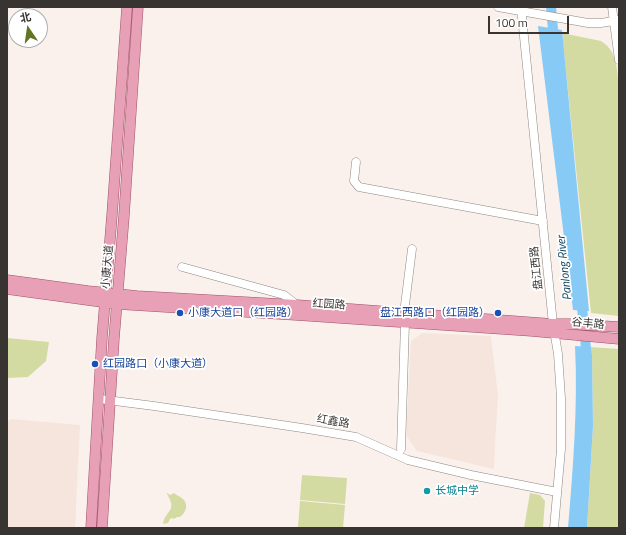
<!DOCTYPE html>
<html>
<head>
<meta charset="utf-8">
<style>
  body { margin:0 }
  #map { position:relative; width:626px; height:535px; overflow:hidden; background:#faf1ec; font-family:"Titillium Web","Noto Sans SC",sans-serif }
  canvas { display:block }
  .frame { position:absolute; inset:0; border:8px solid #383432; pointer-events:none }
  .north { position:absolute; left:8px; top:8px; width:40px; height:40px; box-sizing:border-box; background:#fff; border:1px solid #afaead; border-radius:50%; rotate:347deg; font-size:11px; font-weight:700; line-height:16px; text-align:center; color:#383432 }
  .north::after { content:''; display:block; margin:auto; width:14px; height:18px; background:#637422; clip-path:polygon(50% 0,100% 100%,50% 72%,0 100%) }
  .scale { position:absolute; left:488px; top:16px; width:81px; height:18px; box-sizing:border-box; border:2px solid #383432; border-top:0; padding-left:5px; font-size:12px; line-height:14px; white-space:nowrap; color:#383432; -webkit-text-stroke:3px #fff; paint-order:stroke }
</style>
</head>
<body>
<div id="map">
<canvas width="626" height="535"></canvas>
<div class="frame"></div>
<div class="north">北</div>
<div class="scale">100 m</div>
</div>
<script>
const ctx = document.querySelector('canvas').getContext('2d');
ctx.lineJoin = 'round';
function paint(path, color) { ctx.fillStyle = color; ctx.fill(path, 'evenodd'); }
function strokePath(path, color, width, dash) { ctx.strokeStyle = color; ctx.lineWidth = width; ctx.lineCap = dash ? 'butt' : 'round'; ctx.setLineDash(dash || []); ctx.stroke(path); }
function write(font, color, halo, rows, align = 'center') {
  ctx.font = font + ' "Titillium Web","Noto Sans SC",sans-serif'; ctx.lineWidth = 3.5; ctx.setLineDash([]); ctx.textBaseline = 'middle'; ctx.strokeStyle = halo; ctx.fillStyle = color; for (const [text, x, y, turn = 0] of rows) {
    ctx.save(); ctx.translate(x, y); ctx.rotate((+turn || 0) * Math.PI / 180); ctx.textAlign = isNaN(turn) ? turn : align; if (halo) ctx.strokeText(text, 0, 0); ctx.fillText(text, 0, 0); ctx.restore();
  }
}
const built = new Path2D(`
  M422,333L491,336L498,396L495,444L494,469L417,451L406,435L411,341Z
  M11,419L80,425L75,528H7V421Z`);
const green = new Path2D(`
  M562,33L601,41C619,52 617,73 619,92V316L591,313Z
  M7,338L49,342L46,361L28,377L7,378Z
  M590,347L619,349V528H587L593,426L592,355Z
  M302,475L347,478L345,504L300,500Z
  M167,493L170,495L174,493C177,496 180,496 183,499C189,505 186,512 180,517H177L174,519L172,518L170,519L168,523L163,524C165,510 178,512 167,494Z
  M530,493L540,495L545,501L543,528H524Z
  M300,501L345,505L343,528L298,527Z`);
const water = new Path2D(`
  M538,26L562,30L589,311L573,310Z
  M575,346L590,347L592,355L593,426L587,528H568C573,467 578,407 575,346Z`);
const river = new Path2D(`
  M551,7L554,41
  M581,297L587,359`);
const minor = new Path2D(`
  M498,7L588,23H601L619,20
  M521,7L553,324L558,354L561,398V449L554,528
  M612,7L619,60
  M356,162L354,181L359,187L543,221
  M182,267L284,295L297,305
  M404,313L412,249
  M99,399L154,406L302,428L356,437L408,460L471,475L557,492
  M401,449L405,323`);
const major = new Path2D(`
  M7,280L88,291L137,296L297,305L553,324H570L619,327
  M7,289L117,304L296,315L532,331L619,339
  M91,528L102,338L112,215L127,7
  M102,528L114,339L124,216L138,7`);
const markers = [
  [180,313,4,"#1a4fb4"],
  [498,313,4,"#1a4fb4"],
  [95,364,4,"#1a4fb4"],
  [427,491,4,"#0f9aa8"]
];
const streetNames = [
  ["小康大道",108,267,-85],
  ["盘江西路",537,268,-96],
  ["红园路",329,305,4],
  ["谷丰路",588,324,5],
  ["红鑫路",333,422,10]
];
const transitNames = [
  ["小康大道口（红园路）",188,313],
  ["盘江西路口（红园路）",490,313,"right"],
  ["红园路口（小康大道）",103,364]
];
const cultureNames = [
  ["长城中学",435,491]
];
const waterNames = [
  ["Panlong River",565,268,-96]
];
paint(built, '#f6e5dc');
paint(green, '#d3dba3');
paint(water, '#87caf6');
strokePath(river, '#87caf6', 10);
strokePath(minor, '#8e8681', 9);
strokePath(major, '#9f5168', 11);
strokePath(minor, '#fff', 8);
strokePath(major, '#e7a0b6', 10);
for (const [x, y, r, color] of markers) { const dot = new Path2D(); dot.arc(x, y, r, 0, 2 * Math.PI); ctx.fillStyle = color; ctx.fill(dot); strokePath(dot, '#fff', 1.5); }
write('11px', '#383432', '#fff', streetNames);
write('11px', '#164399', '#fff', transitNames, 'left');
write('11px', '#0d838f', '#fff', cultureNames, 'left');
write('italic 12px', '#003956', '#fff', waterNames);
</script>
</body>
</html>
